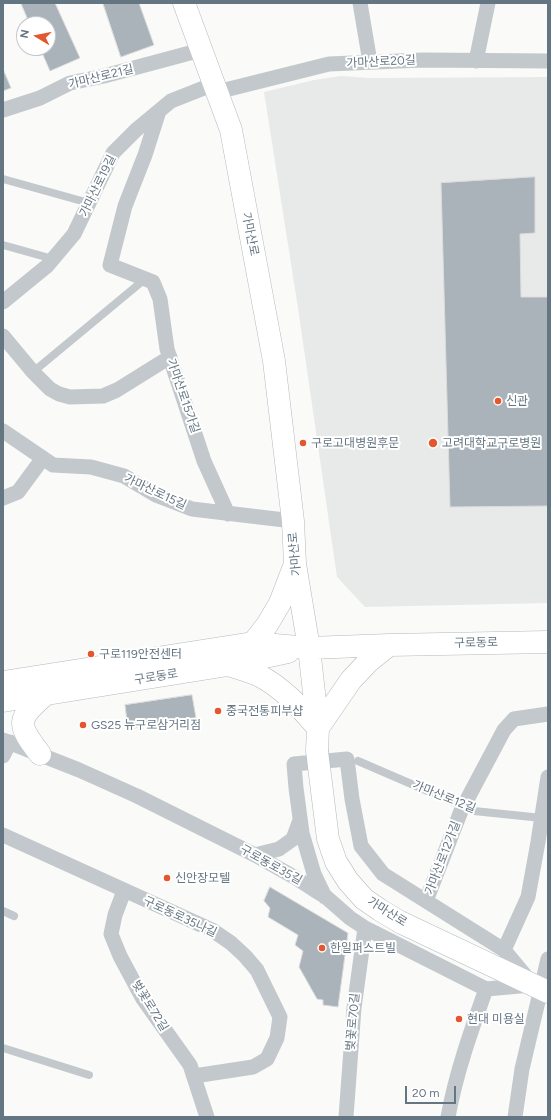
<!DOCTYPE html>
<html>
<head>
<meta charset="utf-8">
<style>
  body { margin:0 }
  #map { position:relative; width:551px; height:1120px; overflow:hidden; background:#fafaf8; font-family:Figtree,sans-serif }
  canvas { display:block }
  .frame { position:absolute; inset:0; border:4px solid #657683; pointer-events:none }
  .north { position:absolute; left:16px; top:16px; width:40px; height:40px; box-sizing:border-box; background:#fff; border:1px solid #c1c8cd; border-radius:50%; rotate:280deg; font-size:11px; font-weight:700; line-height:16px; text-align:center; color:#657683 }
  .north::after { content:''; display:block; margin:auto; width:14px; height:18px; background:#e4572e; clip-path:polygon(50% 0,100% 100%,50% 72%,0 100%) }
  .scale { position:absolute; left:405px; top:1086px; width:51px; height:18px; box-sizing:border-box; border:2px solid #657683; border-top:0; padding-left:5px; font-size:12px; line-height:14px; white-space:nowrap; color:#657683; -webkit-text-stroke:3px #fff; paint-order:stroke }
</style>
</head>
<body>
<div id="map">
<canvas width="551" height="1120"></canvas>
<div class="frame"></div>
<div class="north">N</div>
<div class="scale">20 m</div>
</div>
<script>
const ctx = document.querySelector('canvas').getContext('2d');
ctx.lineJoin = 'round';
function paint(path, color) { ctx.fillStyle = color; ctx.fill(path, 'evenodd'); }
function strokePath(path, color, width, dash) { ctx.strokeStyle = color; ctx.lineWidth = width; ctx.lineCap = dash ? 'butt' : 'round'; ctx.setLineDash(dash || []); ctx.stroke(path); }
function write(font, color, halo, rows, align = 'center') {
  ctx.font = font + ' Figtree,"Noto Sans KR",sans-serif'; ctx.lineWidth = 4; ctx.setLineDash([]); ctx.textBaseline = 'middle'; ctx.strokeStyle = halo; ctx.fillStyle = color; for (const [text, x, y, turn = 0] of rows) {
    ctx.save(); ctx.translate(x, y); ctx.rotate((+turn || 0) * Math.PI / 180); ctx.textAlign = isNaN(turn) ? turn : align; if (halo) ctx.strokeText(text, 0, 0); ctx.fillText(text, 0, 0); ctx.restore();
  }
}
const built = new Path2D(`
  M341,76L370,78L548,77V603L365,607L337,577L298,308L264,92L314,80Z`);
const building = new Path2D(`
  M21,3H55L80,58L50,71L40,48H48V24H30Z
  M103,3H139L154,45L121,57Z
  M3,69L11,88L3,91Z
  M535,177V233L520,234L521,297H548V506L450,507L441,183Z
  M192,695L196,718L128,729L125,705Z
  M270,887L348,933L338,1007L323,1005V1000L317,999L299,967L303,951L295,945L298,935L268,917L270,908L264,901Z`);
const lane = new Path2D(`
  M3,179L89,203
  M3,245L53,259
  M33,372L145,279
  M358,761L474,811L542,818
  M3,911L14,916
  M3,1048L89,1075`);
const street = new Path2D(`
  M360,3L370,62
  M476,61L488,3
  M217,92L329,64L423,60L548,61
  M3,110L40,98L70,83L104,76L201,50
  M159,111L145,155L125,206L110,265L153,282L160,299L167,349L204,461L228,514
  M3,302L47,266L74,234L113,153L136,130L171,101L214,84
  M3,336L33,372L50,389L59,394L70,397L103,396L117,390L170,357
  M3,431L53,465L91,467L124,476L156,495L192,509L293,521
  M3,498L18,492L43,458
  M3,740L79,770L137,796L255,855L296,878L313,889L326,897L350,918L365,928L486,989L531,985
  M3,756L10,742
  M3,835L212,930L231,943L245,956L257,970L280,1017L277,1038L267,1059L253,1067L194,1076
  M255,855L279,849L293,839L300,820
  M124,891L115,915L111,934L120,956L143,999L190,1065L207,1117
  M325,897L314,874L302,833L296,788L294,764L347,759L352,799L361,846L383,874L504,950L529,980
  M426,901L461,811L504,730L514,719L548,714
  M504,950L528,897L538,842L548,777
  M346,1117L354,1008L365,928
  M448,1117C456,1073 471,1031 486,989
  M515,1117L522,1069L548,959`);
const secondary = new Path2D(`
  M184,3L231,130L274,361L293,521L295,564L309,648L318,728L317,751
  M253,643L267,625L280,603L295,564
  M228,665C238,668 248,671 258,675C282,687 301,708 318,728L351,680L368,662L389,645
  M3,682L253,643L309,648L389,645L548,642
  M3,701L228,665L288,652
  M40,754C16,723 17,719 46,694
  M400,922L548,992`);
const secondaryBridge = new Path2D(`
  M317,751L328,839L336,862L348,881L364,899L380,910L400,922`);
const markers = [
  [498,401,4,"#e4572e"],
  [303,443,4,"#e4572e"],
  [433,443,5,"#e4572e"],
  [91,654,4,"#e4572e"],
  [218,711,4,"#e4572e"],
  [83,725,4,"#e4572e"],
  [167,878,4,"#e4572e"],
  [322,948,4,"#e4572e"],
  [459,1019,4,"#e4572e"]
];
const streetNames = [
  ["가마산로20길",381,62,-3],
  ["가마산로21길",101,77,-14],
  ["가마산로19길",98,186,-64],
  ["가마산로",250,234,79],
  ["가마산로15가길",183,396,71],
  ["가마산로15길",155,492,25],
  ["가마산로",295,554,-95],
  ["구로동로",476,643,-1],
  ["구로동로",156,677,-9],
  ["가마산로12길",444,797,22],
  ["가마산로12가길",443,858,-69],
  ["구로동로35길",271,865,29],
  ["가마산로",387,912,32],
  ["구로동로35나길",180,917,25],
  ["벚꽃로72길",150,1006,58],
  ["벚꽃로70길",353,1022,-85]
];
const poiNames = [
  ["신관",506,401],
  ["구로고대병원후문",311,443],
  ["고려대학교구로병원",442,443],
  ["구로119안전센터",99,654],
  ["중국전통피부샵",226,711],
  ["GS25 뉴구로삼거리점",91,725],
  ["신안장모텔",175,878],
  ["한일퍼스트빌",330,948],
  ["현대 미용실",467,1019]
];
paint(built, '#e8e9e9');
paint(building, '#aab3b9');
strokePath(building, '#dcdcda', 1);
strokePath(secondary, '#b3babf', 23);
strokePath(lane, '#c3c8cc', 8);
strokePath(street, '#c3c8cc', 15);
strokePath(secondary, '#fff', 22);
strokePath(secondaryBridge, '#b3babf', 23, []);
strokePath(secondaryBridge, '#fff', 22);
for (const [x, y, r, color] of markers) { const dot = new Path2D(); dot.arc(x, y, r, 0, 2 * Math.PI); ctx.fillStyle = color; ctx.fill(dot); strokePath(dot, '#fff', 1.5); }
write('12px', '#657683', '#fff', streetNames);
write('12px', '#657683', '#fff', poiNames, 'left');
</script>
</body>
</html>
